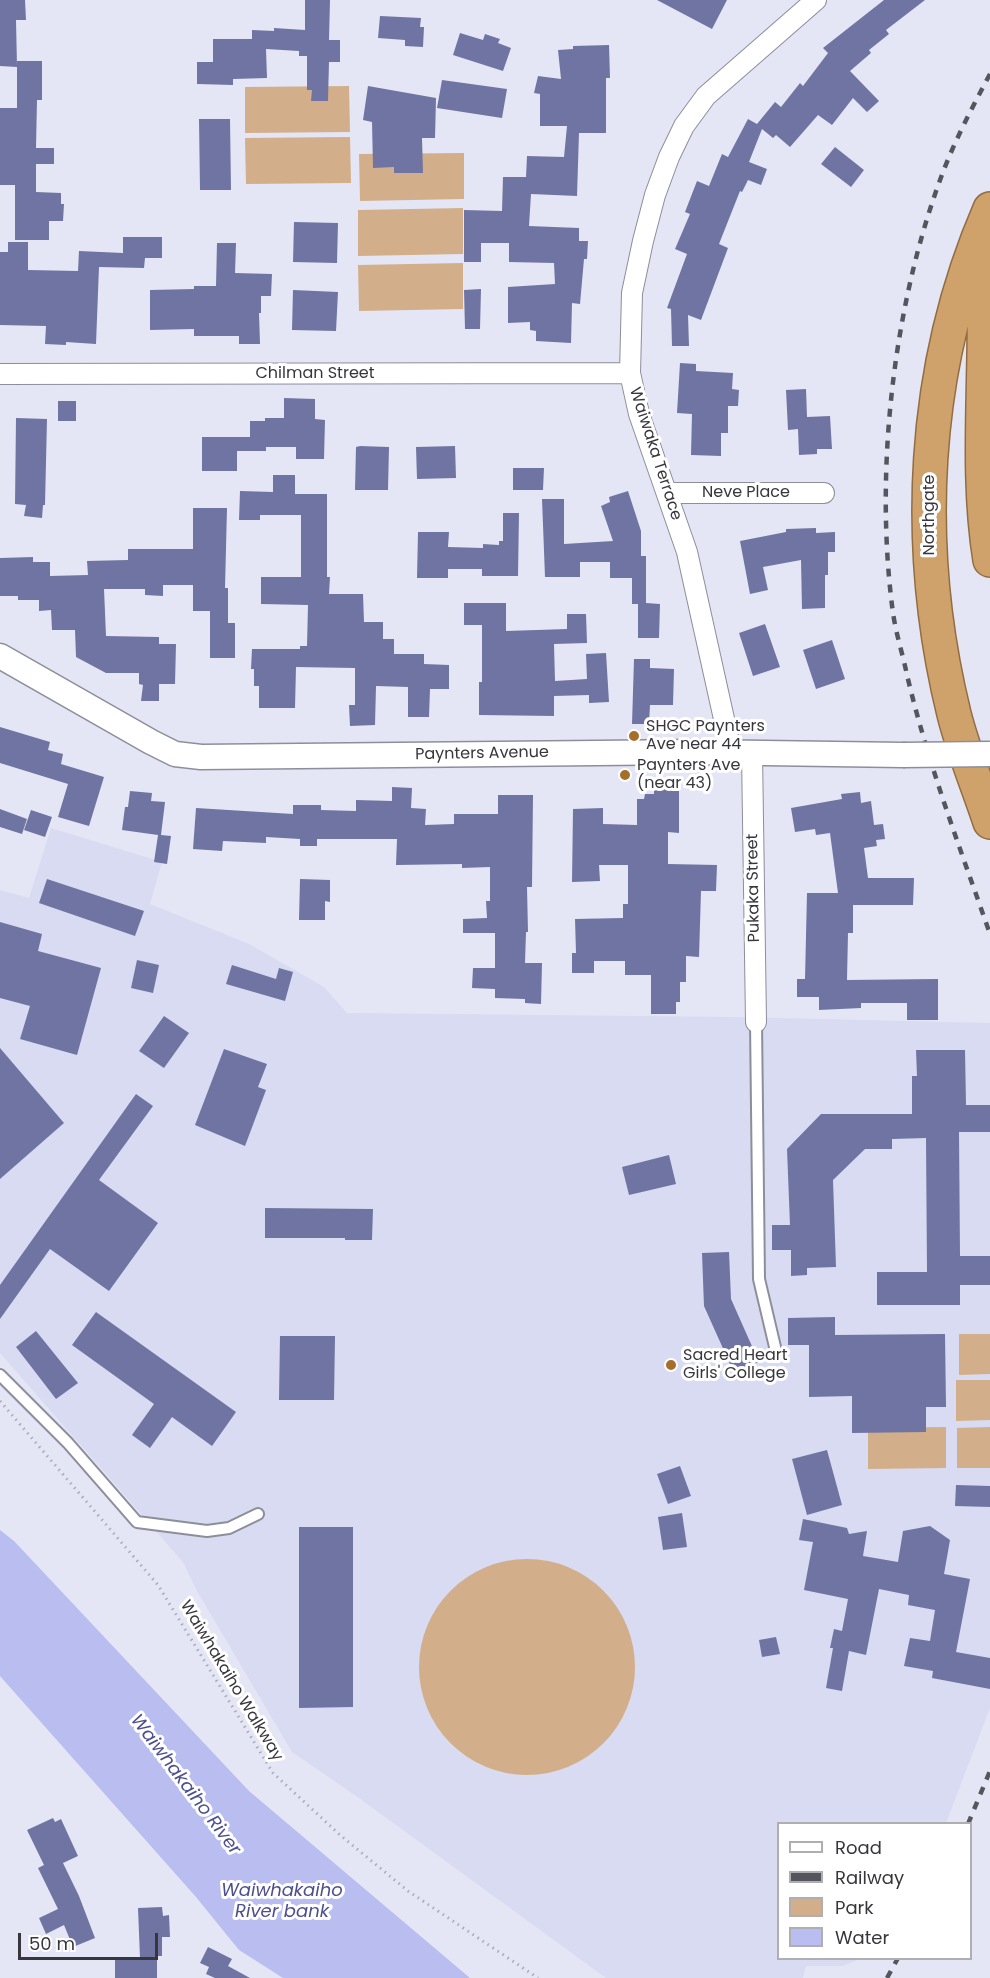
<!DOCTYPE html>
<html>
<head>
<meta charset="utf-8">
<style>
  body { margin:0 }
  #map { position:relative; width:990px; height:1978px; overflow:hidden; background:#e4e6f5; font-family:Poppins,sans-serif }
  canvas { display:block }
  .legend { position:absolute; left:777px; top:1822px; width:195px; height:138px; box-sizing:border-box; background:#fff; border:2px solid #afafb1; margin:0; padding:8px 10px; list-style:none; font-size:18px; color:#36363c }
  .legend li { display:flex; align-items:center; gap:12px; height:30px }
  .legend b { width:30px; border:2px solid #afafb1 }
  .scale { position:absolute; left:18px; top:1933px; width:140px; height:27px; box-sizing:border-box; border:3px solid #36363c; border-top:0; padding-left:8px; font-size:18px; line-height:21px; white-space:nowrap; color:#36363c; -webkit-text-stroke:4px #fff; paint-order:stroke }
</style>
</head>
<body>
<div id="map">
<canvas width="990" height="1978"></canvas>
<ul class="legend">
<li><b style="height:8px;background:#fff"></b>Road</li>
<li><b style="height:8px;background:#55565d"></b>Railway</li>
<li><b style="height:16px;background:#d2af8a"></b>Park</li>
<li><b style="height:16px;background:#b9bdf0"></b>Water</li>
</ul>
<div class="scale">50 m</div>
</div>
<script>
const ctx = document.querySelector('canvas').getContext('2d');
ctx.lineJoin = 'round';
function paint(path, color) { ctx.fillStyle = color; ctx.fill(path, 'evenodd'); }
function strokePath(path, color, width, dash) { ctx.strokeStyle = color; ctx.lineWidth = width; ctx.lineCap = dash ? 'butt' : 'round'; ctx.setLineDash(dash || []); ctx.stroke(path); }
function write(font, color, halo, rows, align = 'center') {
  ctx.font = font + ' Poppins,sans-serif'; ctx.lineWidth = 6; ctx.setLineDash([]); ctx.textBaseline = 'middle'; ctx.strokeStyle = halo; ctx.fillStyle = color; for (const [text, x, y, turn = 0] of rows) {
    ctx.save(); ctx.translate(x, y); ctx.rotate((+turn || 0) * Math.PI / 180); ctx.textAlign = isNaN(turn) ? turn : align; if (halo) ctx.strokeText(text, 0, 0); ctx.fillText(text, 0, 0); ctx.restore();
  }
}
const built = new Path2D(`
  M51,828L162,862L150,904L249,944L324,987L347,1013L736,1017L990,1023V1708L946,1823L778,1824V1958L859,1959L843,1966H806L803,1978H606L359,1798L292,1752L197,1591L183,1562L0,1353V890L29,898Z`);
const green = new Path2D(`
  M349,86L350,132L245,133V87Z
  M350,137L351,183L246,184L245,138Z
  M464,153V199L360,201L359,154Z
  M463,208V254L358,256V210Z
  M463,263V309L359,311L358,265Z
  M959,1334H990V1374L959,1375Z
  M956,1380H990V1420L956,1421Z
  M946,1427V1468L868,1469V1428Z
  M990,1427V1468H957V1428Z
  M419 1667a108 108 0 1 1 216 0a108 108 0 1 1-216 0Z`);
const water = new Path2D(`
  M0,1530L14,1541L249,1791L470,1978H283L239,1950L196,1897L0,1676Z`);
const building = new Path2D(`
  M0,0H25L26,20H16L17,67L0,66Z
  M305,0H330L329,40H340V62H329L328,101H311L312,90H307V56H299V51L266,49L267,78L233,79V85L197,84V62H213V39H252V30L274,31V28L305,30Z
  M657,0H727L712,29Z
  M884,0H925L886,30L889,34L869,50L871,53L850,71L879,101L867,112L853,98L832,125L818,115L790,147L776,135L773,138L762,129L749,162L767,169L761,185L748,180L742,192L740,191L719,244L728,248L701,320L688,315L689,346H672L671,309L667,308L687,254L675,249L690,214L685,212L697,181L709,186L722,154L728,157L748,119L757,124L775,102L781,107L800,83L803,86L828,53L823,48Z
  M380,16L421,18L420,27H424L423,47L405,46V40L378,38Z
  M460,33L483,40L485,34L500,39L498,43L511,48L503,71L453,55Z
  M609,45L610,78H606V133H579L577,196L531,194L529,226L579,228V241H588L587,259H584L580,304L572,303L571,343L536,341V331L530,330V322L508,323V287L555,284L554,263L509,262V243H481V262H464V210L502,211L503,177H526L527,156L564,157L567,126H540V94L534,93L538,76L561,79L558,50L573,49V46Z
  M17,61H42V100H37L36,148H54V164H36V192L61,193V204H64L63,221H49V240H15V185H0V108H17Z
  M442,80L507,89L502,118L437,108Z
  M368,86L436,98L435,138H422L423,173H394V167L373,168L372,122L363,120Z
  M199,119H230L231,190H200Z
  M835,147L864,170L851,187L821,164Z
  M294,222L338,223L337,263L293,262Z
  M123,237H162V258H145L144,268L99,267L96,344L66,342V345L45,344L46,326L0,325V252H8V242H28V270L78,271L79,251L123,253Z
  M217,243H236L235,273L272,274L271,296H261V313H259L260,344H239V336H194V329L150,330V290L194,289V286H216Z
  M481,289L480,329H465L464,290Z
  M293,290L338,292L336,331L292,330Z
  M680,363L696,364V371L733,373L732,389L739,390L738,406H728V433H721V456L691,455L692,414L677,413Z
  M806,389L807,417L830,416L832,449H817V454L799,455L798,429L788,430L786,390Z
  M284,398L315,399V419L325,420L324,459H296V447H266V451H237V471H202V437H250V421H265V418H284Z
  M58,401H76V421H58Z
  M16,418L47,419L45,505H43L42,518L24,516L26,505L15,504Z
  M360,446L389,447L388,490H355L356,447Z
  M455,446L456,478L417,479L416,447Z
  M513,468H544L543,490H513Z
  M273,475H295V494H327V577H330L329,594H363L364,622H383V639H394V654H424V664L449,665V689H430L429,717H408V687L376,686L375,725L350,726L349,705H355V668L296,667L295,708H259V686H254V669H251L252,649H300V646H307L308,605L261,604V577H301V515H260V520H239L240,491L273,492Z
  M628,491L641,531V556H646V603L660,604L659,638H638V604H632V578H610V562H580V577H545L542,499H564V544L613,541L601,506L610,502L609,497Z
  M193,508H227L225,588H228V623H235V658H210V611H193V585H163V596L145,595V589H104L106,636L159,637V644H176L175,684H159V701H141L143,685L139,684V673H106L76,657L75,630H52L51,610L39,611V600H18V596H0V558L33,557V562H50V576L88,575L87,561L128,560V549H193Z
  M503,513H519L518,576H482V569H448V578H417L418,532H449L448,547L483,548V544L499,545V541H503Z
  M816,528V533L835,532V552H828V575H825V608L802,609L801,560L763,567L768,590L750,594L740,541L786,532V529Z
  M464,603H506V631L567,629V614H586L587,643L554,644L555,681L587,679L586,654L606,653L609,702L589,703V695L554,696V716L479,715V682H482V625H464Z
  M765,624L780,667L753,676L739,633Z
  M832,640L845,679L816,689L803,650Z
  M634,659H650V668L674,669L673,705H650L649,724H632Z
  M0,727L50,742L48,750L63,754L61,764L104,777L89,826L58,817L68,784L0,763Z
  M392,787L412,788L411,808L426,809L425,825L454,824V814H498V795H533L532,887H527L528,932H526L525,963H542L541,1004L525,1003V999L495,998V989L472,988L473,968H495V933H463V919L487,918L486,901H490V867L462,868V864L396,865L397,839H317V846H300V839L266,837V843L223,841L222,851L193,849L196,808L293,814V805H321V810L356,811V800L392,801Z
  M654,789H679V833L668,832V864L717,865L716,891H701L699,957L686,956V982H680V1002H676V1014H651V975H625V961H594V973H572V953H576L575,919L623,918V904H628V865H599L600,881L572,882L573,809L603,808V824L637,825V799H644L645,794H654Z
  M130,791L152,793L151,801L165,802L161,835L171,836L167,864L154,862L158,835L122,830L125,807H128Z
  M860,792L861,803L871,801L874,825L883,824L885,839L876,840L877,846L864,848L868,878H914L913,905H853V933H848L847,980L938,979V1020H907V1003H861V1008L819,1010V997H797V979H805L807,893H838L830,833L816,835L815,829L795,832L791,808L842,799L841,794Z
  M0,809L27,819L22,834L0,827Z
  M31,810L52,817L45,837L24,830Z
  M47,879L144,911L135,936L39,903Z
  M300,879L330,880V902L325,901V920H299Z
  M0,922L42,934L38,951L101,968L77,1055L20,1039L30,1006L0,998Z
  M137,960L159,965L153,993L131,988Z
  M232,965L276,979L279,968L293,972L285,1001L226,984Z
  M164,1016L189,1033L164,1068L139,1051Z
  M0,1048L64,1123L0,1179Z
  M224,1049L267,1064L258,1087L266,1090L245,1146L195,1125Z
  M916,1050H965L966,1105H990V1132H959L960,1256H990V1285H960V1305H877V1272H927L926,1138L892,1139V1149H865L833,1180L836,1267L807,1268V1275L791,1276V1250H772V1225H790L787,1149L821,1114H912V1076H917Z
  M136,1094L153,1106L99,1180L158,1223L109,1291L50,1249L0,1319V1285Z
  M669,1155L676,1184L629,1195L622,1167Z
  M265,1208L373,1209L372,1240H345V1238H265Z
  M729,1252L731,1299L759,1362L734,1373L704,1306L702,1253Z
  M96,1312L236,1412L212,1446L172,1417L150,1448L132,1435L154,1404L72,1345Z
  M835,1317V1335L945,1334L946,1407H926V1432L852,1433V1396L809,1397V1345H788V1318Z
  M36,1331L78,1383L56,1399L16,1347Z
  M280,1336H335L334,1400H279Z
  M827,1450L842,1505L807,1515L792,1459Z
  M680,1466L691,1496L668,1504L657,1474Z
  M956,1485L990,1486V1507L955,1506Z
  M682,1513L687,1547L663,1550L658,1517Z
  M803,1519L847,1528L849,1534L867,1531L863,1556L898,1562L903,1531L930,1526L950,1540L944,1574L970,1579L956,1652L990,1658V1689L932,1678L933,1671L904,1666L910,1638L930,1641L935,1610L908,1605L909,1595L879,1589L866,1655L849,1651L842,1691L826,1688L833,1648H830L834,1629L842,1631L848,1599L804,1590L813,1542L799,1540Z
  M299,1527H353V1707L299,1708Z
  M776,1637L780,1654L762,1657L759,1640Z
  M53,1818L55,1822L61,1819L78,1856L63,1863L79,1896L95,1938L73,1947L64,1925L46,1934L39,1918L58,1909L38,1868L44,1865L27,1830Z
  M162,1907L163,1916L169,1915L170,1937H162V1956H157V1978H115V1958H140L138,1908Z
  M208,1947L232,1959L228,1966L250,1978H215L206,1974L209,1967L200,1963Z`);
const path = new Path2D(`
  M0,1401L158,1585L273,1773L340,1835L408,1891L538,1978`);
const service = new Path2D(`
  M756,1022L759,1279L775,1347
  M0,1375L68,1443L137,1522L207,1531L229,1528L258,1514`);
const minor = new Path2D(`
  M0,374L630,373
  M668,493H824
  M728,753V737L687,552L639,414L630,373L632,293L643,241L655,195L669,157L684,126L706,96L816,0
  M752,753L756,1022`);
const tertiary = new Path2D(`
  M0,656L151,742L175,754L201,757L695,752L903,755`);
const trunk = new Path2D(`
  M990,209C921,368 913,547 954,714C963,750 978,786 990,822
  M990,240C982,276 985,318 984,354C983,423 979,492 990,560`);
const rail = new Path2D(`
  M990,74C973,106 956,138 943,172C893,304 874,473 893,613C896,634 903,655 907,675C928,764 960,848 990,934
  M968,1824L990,1771
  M887,1978L898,1958`);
const tertiaryBridge = new Path2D(`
  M903,755L990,754`);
const markers = [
  [634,736,6,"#a56e29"],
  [625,775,6,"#a56e29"],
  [671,1365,6,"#a56e29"]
];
const streetNames = [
  ["Chilman Street",315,374],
  ["Waiwaka Terrace",655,454,72],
  ["Neve Place",746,493],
  ["Northgate",930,515,-90],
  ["Paynters Avenue",482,754,-1],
  ["Pukaka Street",754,888,-91],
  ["Waiwhakaiho Walkway",231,1681,59]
];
const poiNames = [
  ["SHGC Paynters",646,727],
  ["Ave near 44",646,745],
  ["Paynters Ave",637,766],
  ["(near 43)",637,784],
  ["Sacred Heart",683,1356],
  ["Girls' College",683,1374]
];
const waterNames = [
  ["Waiwhakaiho River",185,1785,53],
  ["Waiwhakaiho",282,1891],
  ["River bank",282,1912]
];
paint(built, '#d8dbf1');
paint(green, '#d2af8a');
paint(water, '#b9bdf0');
paint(building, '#7074a2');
strokePath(service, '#8d8e9c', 14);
strokePath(minor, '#8d8e9c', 22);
strokePath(tertiary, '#8d8e9c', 27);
strokePath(trunk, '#926d42', 36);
strokePath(path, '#aaacb8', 3, [1.5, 4.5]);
strokePath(service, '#fff', 10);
strokePath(minor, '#fff', 20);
strokePath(tertiary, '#fff', 24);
strokePath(trunk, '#d0a26b', 33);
strokePath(rail, '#55565d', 4.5, [8, 8]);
strokePath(tertiaryBridge, '#8d8e9c', 27, []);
strokePath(tertiaryBridge, '#fff', 24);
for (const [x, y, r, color] of markers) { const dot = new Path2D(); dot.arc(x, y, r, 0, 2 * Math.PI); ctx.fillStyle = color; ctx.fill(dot); strokePath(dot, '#fff', 2); }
write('16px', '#36363c', '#fff', streetNames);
write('16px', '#36363c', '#fff', poiNames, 'left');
write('italic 18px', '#4d4f8e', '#fff', waterNames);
</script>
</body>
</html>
